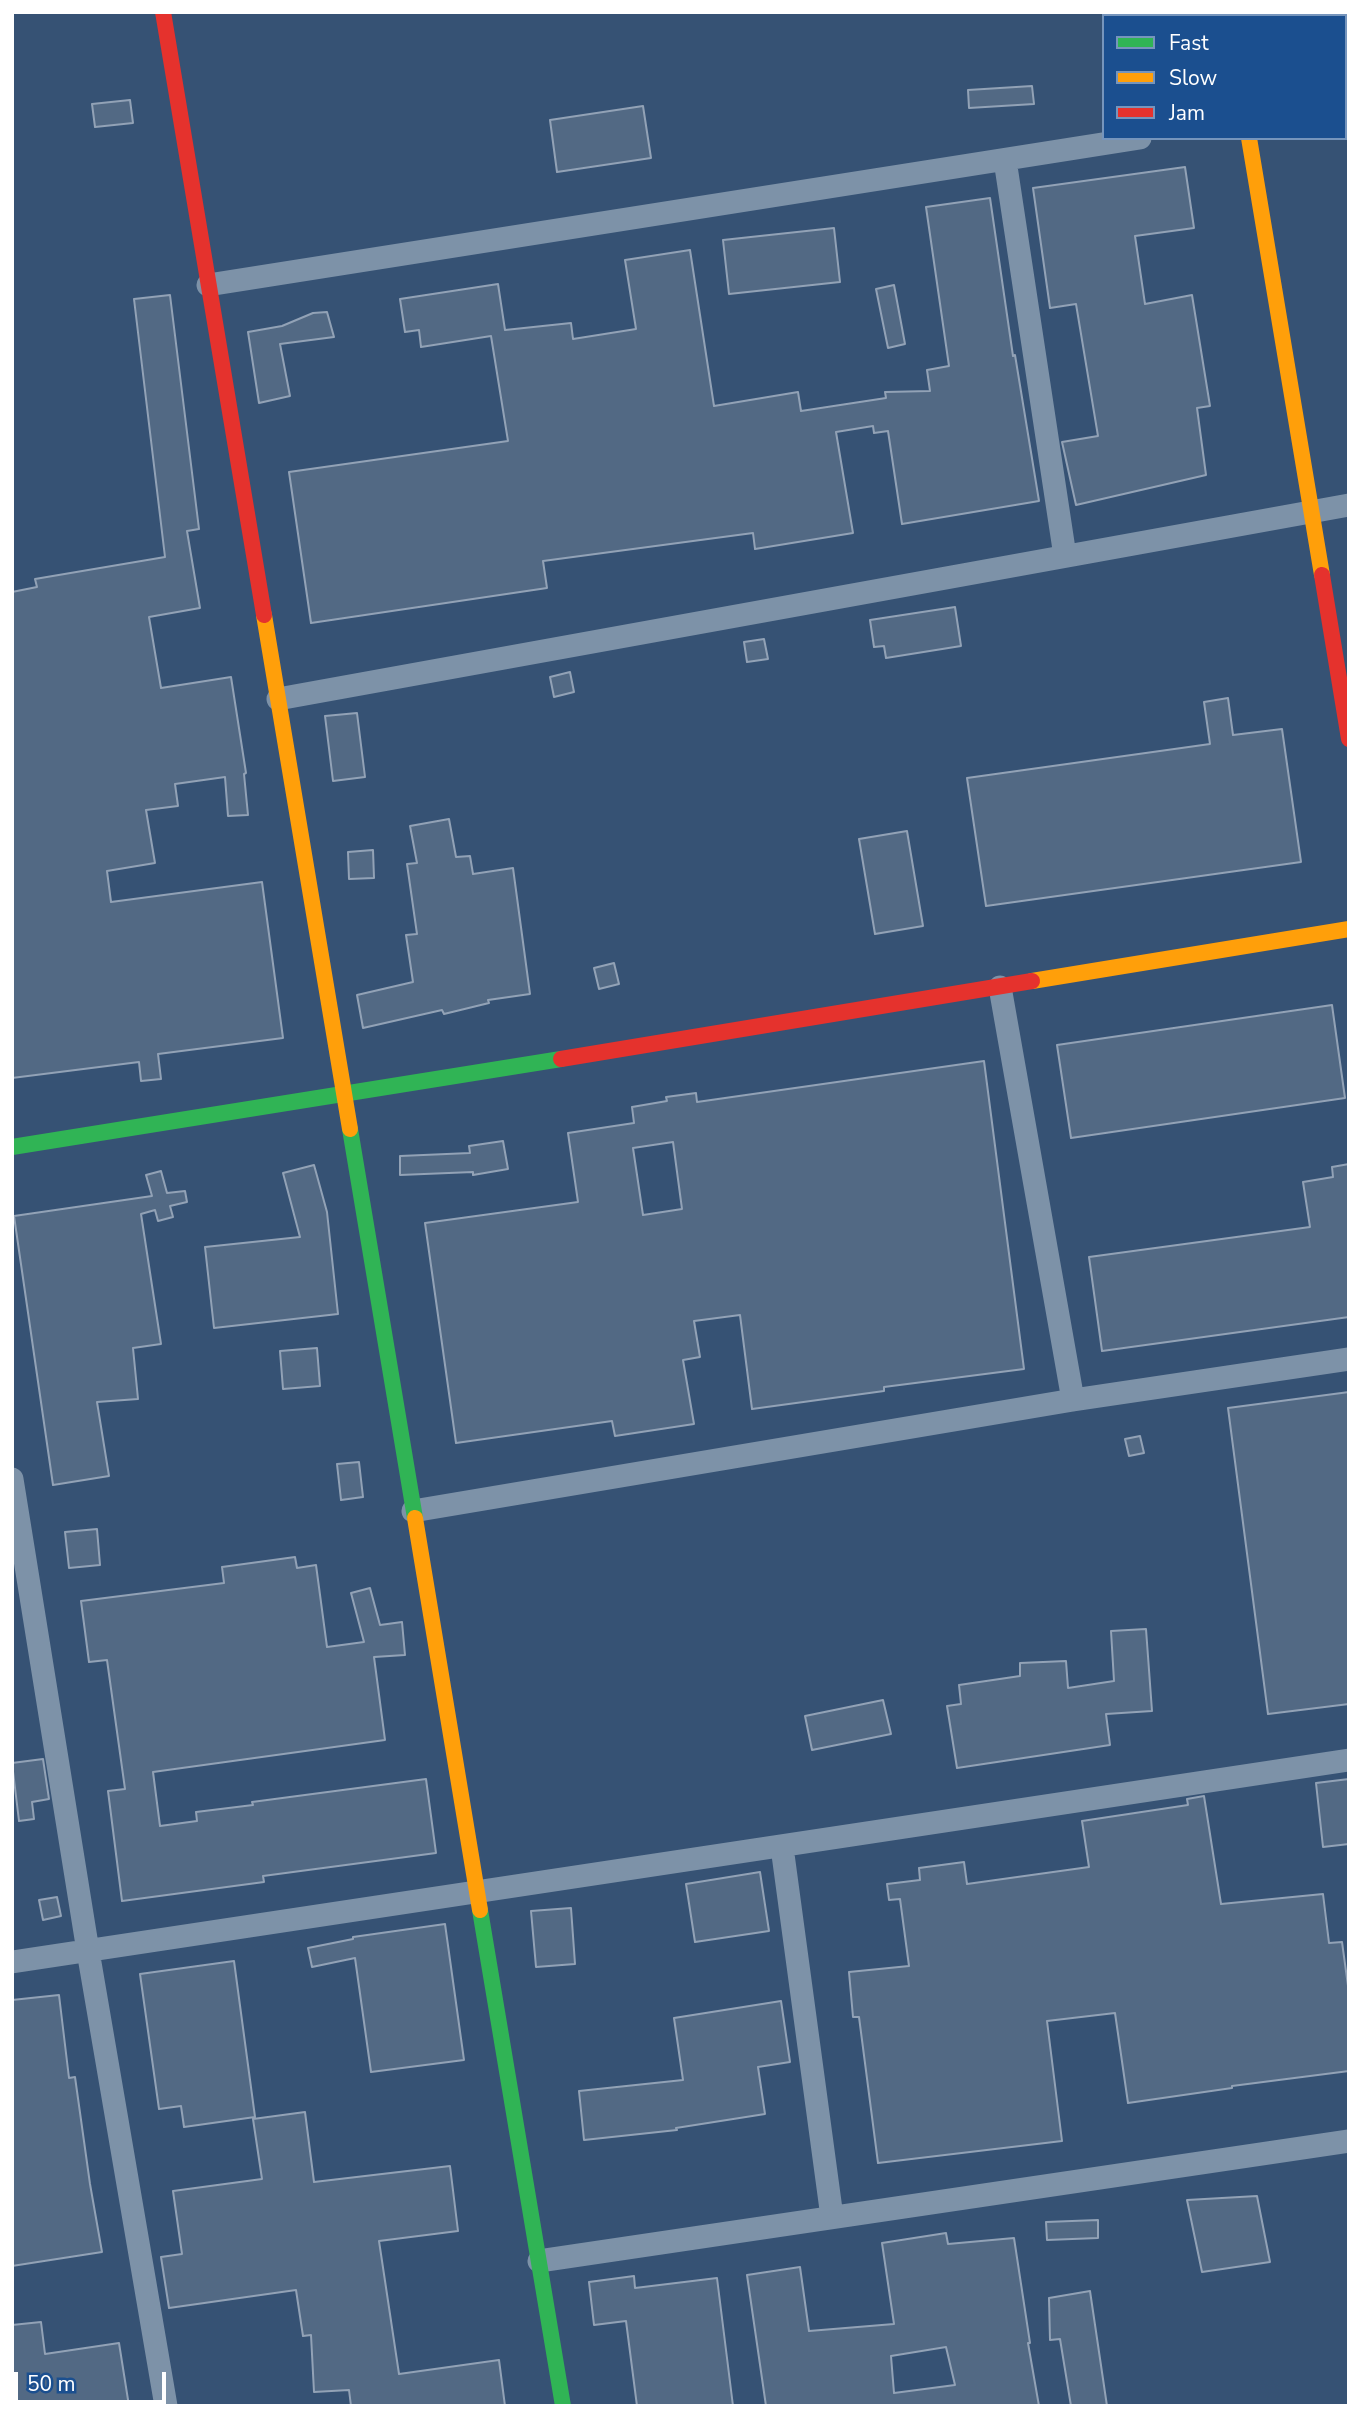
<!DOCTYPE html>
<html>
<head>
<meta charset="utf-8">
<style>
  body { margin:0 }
  #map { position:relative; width:1361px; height:2418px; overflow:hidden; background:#365274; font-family:"Nunito Sans",sans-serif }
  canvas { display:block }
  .frame { position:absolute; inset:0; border:14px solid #fff; pointer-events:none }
  .legend { position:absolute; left:1102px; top:14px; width:245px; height:126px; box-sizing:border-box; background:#1b4f8f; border:2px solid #7695bc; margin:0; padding:9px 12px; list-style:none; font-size:21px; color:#fff }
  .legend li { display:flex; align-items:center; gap:14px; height:35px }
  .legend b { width:35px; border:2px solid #7695bc }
  .scale { position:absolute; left:14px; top:2372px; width:152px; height:32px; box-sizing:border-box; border:4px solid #fff; border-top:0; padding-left:9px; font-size:21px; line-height:24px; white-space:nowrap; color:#fff; -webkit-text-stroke:5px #1b4f8f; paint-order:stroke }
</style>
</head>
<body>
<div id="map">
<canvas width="1361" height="2418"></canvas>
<div class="frame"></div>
<ul class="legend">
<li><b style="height:9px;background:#30b455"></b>Fast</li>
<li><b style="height:9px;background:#ff9f0a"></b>Slow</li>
<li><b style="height:9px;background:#e5322d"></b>Jam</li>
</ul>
<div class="scale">50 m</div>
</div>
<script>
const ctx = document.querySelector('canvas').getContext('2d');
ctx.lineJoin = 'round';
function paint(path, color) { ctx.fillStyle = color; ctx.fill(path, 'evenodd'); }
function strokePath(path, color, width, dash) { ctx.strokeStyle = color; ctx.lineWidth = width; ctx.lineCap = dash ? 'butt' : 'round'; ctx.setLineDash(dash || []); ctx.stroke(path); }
const building = new Path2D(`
  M1032,86L1034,104L969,108L968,90Z
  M130,100L133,123L95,127L92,104Z
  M643,106L651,158L557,172L550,120Z
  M1185,167L1194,228L1135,236L1145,304L1192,295L1210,406L1197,408L1206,475L1076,505L1062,442L1098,436L1076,304L1050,308L1033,188Z
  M990,198L1013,356L1015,355L1039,501L902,524L888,431L874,433L873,426L836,432L853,533L755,549L753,533L543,561L547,588L311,623L289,472L508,441L491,336L421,347L419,330L405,332L400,299L498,284L505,330L571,323L573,339L636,329L625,260L690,250L714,406L798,392L801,411L886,398L885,392L930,391L927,370L949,366L926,207Z
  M834,228L840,282L729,294L723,240Z
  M894,285L905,344L888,348L876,289Z
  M170,295L199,529L187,531L200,608L149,617L161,688L231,677L246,773L244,774L248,815L228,816L225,777L175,784L178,806L146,810L155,863L107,871L111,902L262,882L283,1038L158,1054L161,1079L141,1081L139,1062L12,1078V592L37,587L35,579L165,557L134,299Z
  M327,312L334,337L280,344L290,396L259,403L248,332L282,326L313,313Z
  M955,607L961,646L886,658L884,646L874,647L870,620Z
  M764,639L768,659L747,662L744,642Z
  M570,672L574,692L554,697L550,677Z
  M1228,698L1233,735L1282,729L1301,862L986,906L967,778L1210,744L1204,702Z
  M357,713L365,777L333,781L325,716Z
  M449,819L456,857L470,856L473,874L513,868L530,994L488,1000L489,1003L444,1014L442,1010L363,1028L357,995L413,982L406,935L417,934L407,864L417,863L410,826Z
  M907,831L923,926L875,934L859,839Z
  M373,850L374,878L349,879L348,852Z
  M614,963L619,984L599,989L594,968Z
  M1332,1005L1345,1098L1071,1138L1057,1045Z
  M984,1061L1024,1369L884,1387V1391L752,1409L740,1315L694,1321L700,1357L683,1360L694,1424L615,1436L612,1421L456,1443L425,1223L578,1202L568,1133L634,1123L632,1107L667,1101L666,1097L696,1093L697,1102ZM673,1142L682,1209L643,1215L633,1148Z
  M503,1141L508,1169L473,1175V1172L400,1175V1156L470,1153L469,1146Z
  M1349,1164V1317L1102,1351L1089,1257L1310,1227L1303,1182L1333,1177L1332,1167Z
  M314,1165L327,1212L338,1314L214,1328L205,1247L300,1237L283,1173Z
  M161,1171L167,1193L185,1191L187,1202L170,1206L173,1217L158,1221L155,1210L141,1214L161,1344L133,1348L138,1399L97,1402L109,1476L53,1485L14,1216L152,1196L146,1175Z
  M317,1348L320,1386L283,1389L280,1351Z
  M1349,1392V1704L1268,1714L1228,1408Z
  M1140,1436L1144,1453L1129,1456L1125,1439Z
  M359,1462L363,1497L341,1500L337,1464Z
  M97,1529L100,1565L69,1568L65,1532Z
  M295,1557L297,1568L316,1565L327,1647L364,1642L351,1593L370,1588L380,1625L402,1622L405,1655L374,1657L385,1740L153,1772L160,1826L197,1821L196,1812L253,1805L252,1802L426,1779L436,1853L263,1876L264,1882L122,1901L108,1791L125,1789L107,1660L89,1662L81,1601L224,1583L222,1567Z
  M1146,1629L1152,1711L1106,1714L1110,1745L957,1768L947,1706L961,1704L959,1685L1020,1676V1663L1066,1661L1068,1688L1114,1681L1111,1631Z
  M883,1700L891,1734L812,1750L805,1716Z
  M43,1759L49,1799L32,1802L34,1819L19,1821L12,1763Z
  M1349,1779V1844L1323,1847L1316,1783Z
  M1204,1796L1221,1904L1323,1894L1329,1943L1342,1942L1349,1993V2071L1232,2086V2088L1128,2103L1115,2013L1047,2021L1062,2141L878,2163L859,2017H853L849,1972L909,1966L900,1899L889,1900L887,1884L920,1880L919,1868L964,1862L967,1884L1089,1867L1082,1821L1188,1805L1187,1799Z
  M760,1872L769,1931L695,1942L686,1884Z
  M57,1897L61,1916L43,1920L39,1900Z
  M571,1908L575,1964L536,1967L531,1911Z
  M445,1924L464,2060L371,2072L355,1958L312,1967L308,1948L353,1939V1937Z
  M234,1961L255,2117L184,2127L181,2106L159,2109L140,1974Z
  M59,1995L69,2078L75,2077L90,2184L102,2252L12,2266V2000Z
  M781,2001L790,2062L758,2067L765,2114L676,2128L677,2130L584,2140L579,2091L683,2080L674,2018Z
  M305,2112L314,2182L450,2166L458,2231L379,2241L399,2374L499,2360L505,2406H351L349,2390L314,2392L311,2335L303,2336L296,2290L169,2308L161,2257L182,2254L173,2191L262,2179L253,2119Z
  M1257,2196L1270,2262L1202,2272L1187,2200Z
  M1098,2220V2238L1047,2240L1046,2222Z
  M946,2233L948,2244L1014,2238L1030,2343H1028L1039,2406H766L747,2275L800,2267L809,2331L894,2324L882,2243ZM946,2347L955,2385L894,2393L891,2356Z
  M634,2276L635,2288L717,2278L733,2406H637L626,2321L594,2325L589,2282Z
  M1090,2291L1107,2406H1071L1060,2339L1050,2340L1049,2298Z
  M41,2322L45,2354L119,2343L129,2406H12V2325Z`);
const street = new Path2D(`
  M1345,104L1349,103
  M1005,160L1065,556
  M208,285L1140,138
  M278,699L1349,505
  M1000,987L1073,1400
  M12,1479L88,1951L166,2406
  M413,1511L1073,1400L1349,1359
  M782,1847L832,2217
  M12,1962L1349,1760
  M539,2261L1349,2141`);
const fast = new Path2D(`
  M1228,12V16
  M350,1129L415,1518
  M12,1147L561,1059
  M480,1910L563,2406`);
const slow = new Path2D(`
  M1249,138L1322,575
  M264,615L350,1129
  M1032,981L1349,929
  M415,1518L480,1910`);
const jam = new Path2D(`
  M163,12L264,615
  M1322,575L1349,739
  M561,1059L1032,981`);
paint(building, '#526984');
strokePath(building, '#92a2b6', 2);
strokePath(street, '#7d92a8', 23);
strokePath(fast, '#30b455', 16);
strokePath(slow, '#ff9f0a', 16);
strokePath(jam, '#e5322d', 16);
</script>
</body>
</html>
